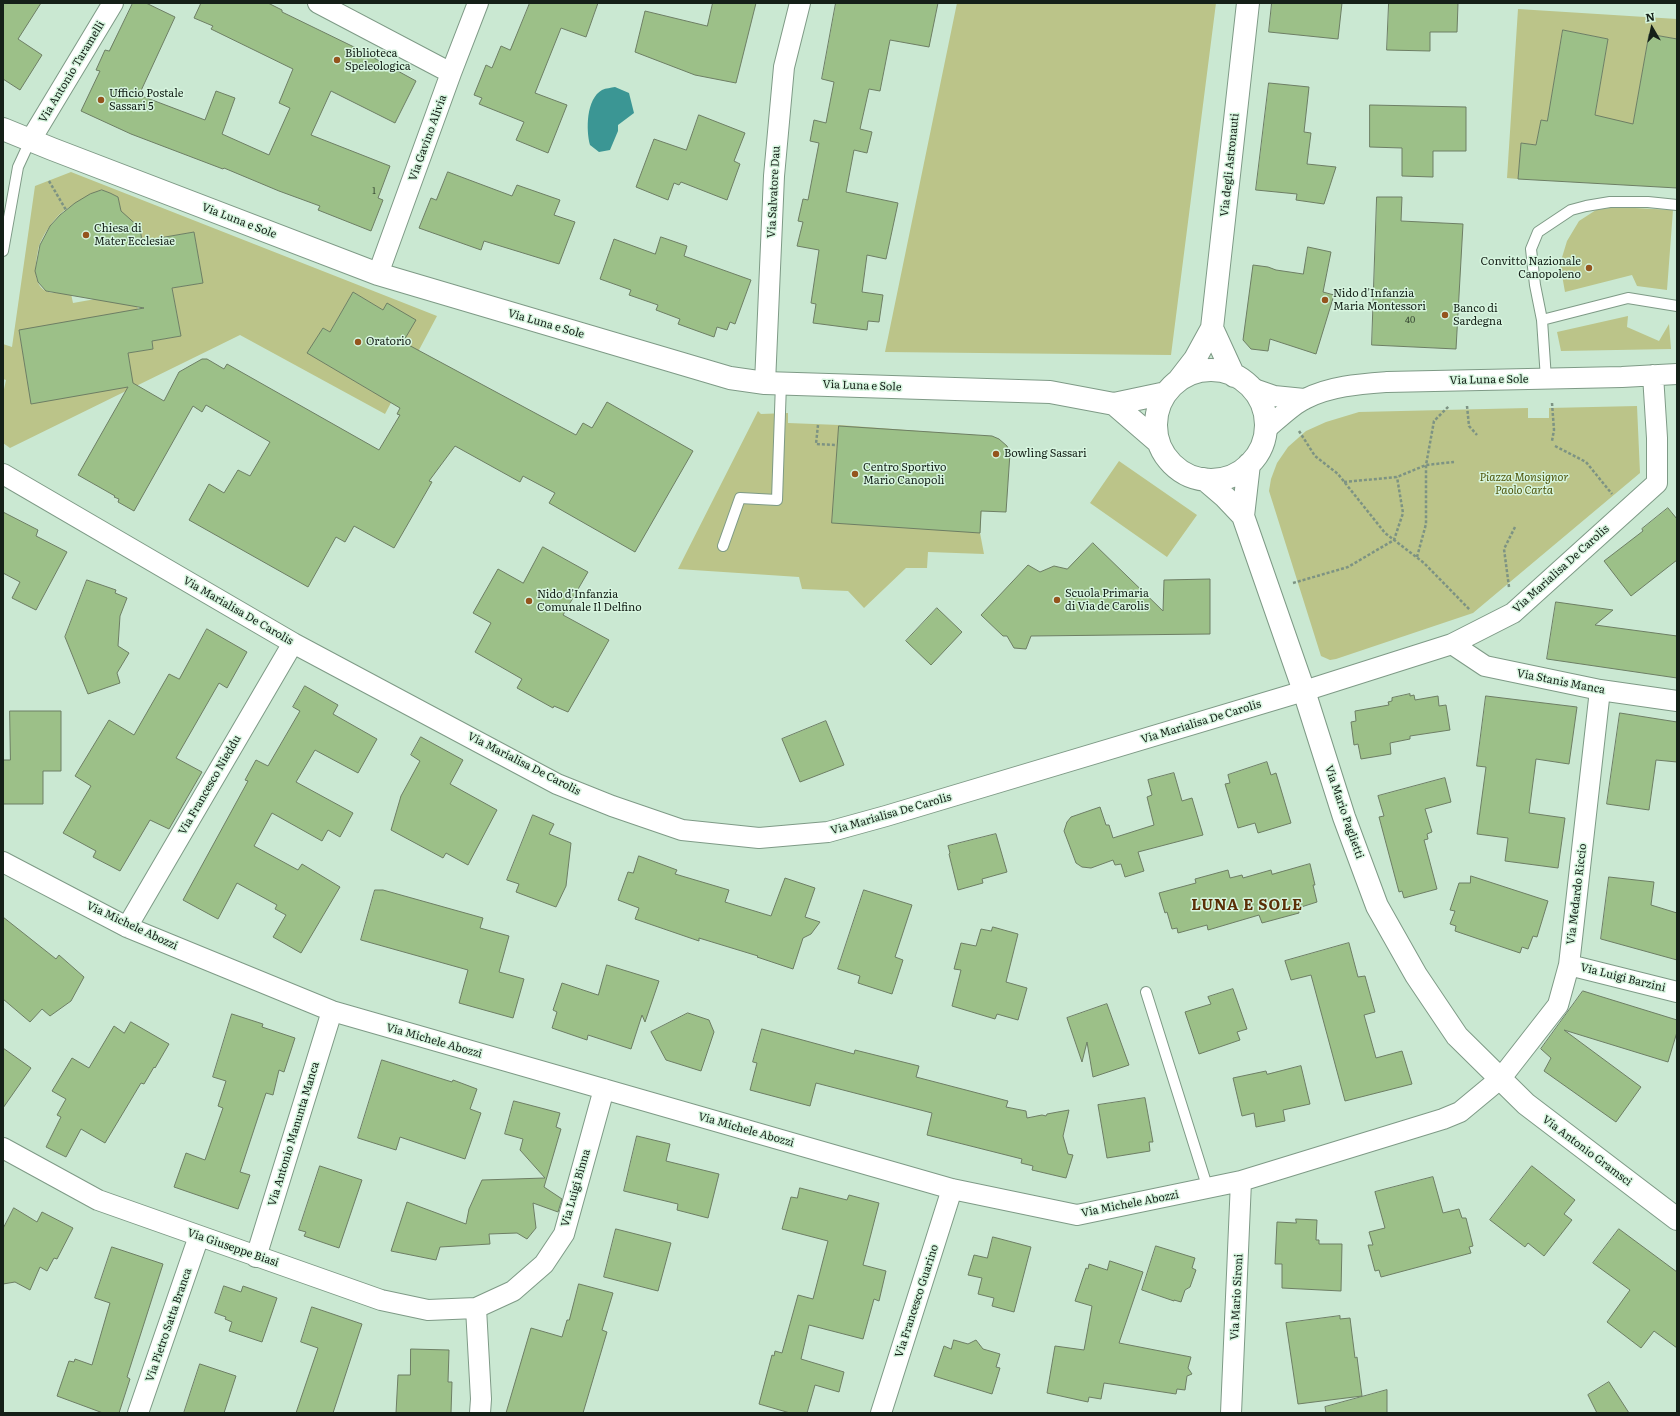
<!DOCTYPE html>
<html>
<head>
<meta charset="utf-8">
<style>
  body { margin:0 }
  #map { position:relative; width:1680px; height:1416px; overflow:hidden; background:#cae8d2; font-family:Literata,serif }
  canvas { display:block }
  .frame { position:absolute; inset:0; border:4px solid #152018; pointer-events:none }
  .north { position:absolute; left:1632px; top:8px; width:40px; height:40px; -webkit-text-stroke:3px #d7f5df; paint-order:stroke; rotate:351deg; font-size:11px; font-weight:700; line-height:16px; text-align:center; color:#152018 }
  .north::after { content:''; display:block; margin:auto; width:14px; height:18px; background:#152018; clip-path:polygon(50% 0,100% 100%,50% 72%,0 100%) }
</style>
</head>
<body>
<div id="map">
<canvas width="1680" height="1416"></canvas>
<div class="frame"></div>
<div class="north">N</div>
</div>
<script>
const ctx = document.querySelector('canvas').getContext('2d');
ctx.lineJoin = 'round';
function paint(path, color) { ctx.fillStyle = color; ctx.fill(path, 'evenodd'); }
function strokePath(path, color, width, dash) { ctx.strokeStyle = color; ctx.lineWidth = width; ctx.lineCap = dash ? 'butt' : 'round'; ctx.setLineDash(dash || []); ctx.stroke(path); }
function write(font, color, halo, rows, align = 'center') {
  ctx.font = font + ' Literata,serif'; ctx.lineWidth = 3; ctx.setLineDash([]); ctx.textBaseline = 'middle'; ctx.strokeStyle = halo; ctx.fillStyle = color; for (const [text, x, y, turn = 0] of rows) {
    ctx.save(); ctx.translate(x, y); ctx.rotate((+turn || 0) * Math.PI / 180); ctx.textAlign = isNaN(turn) ? turn : align; if (halo) ctx.strokeText(text, 0, 0); ctx.fillText(text, 0, 0); ctx.restore();
  }
}
const green = new Path2D(`
  M957,3H1216L1171,355L885,352Z
  M1518,9L1677,19V39L1649,34L1633,124L1590,146L1608,39L1563,30L1547,121L1541,120L1536,145L1521,143L1518,179L1507,178Z
  M71,172L437,316L385,414L240,335L10,448L3,443V394L6,380L3,379V344L12,347L35,186ZM102,190L110,193L118,197L123,221L131,220L140,228L145,256L160,238L194,232L202,283L172,288L181,336L152,341L153,349L128,353L130,366L112,369L32,404L19,331L138,310L135,292L73,303L70,289C63,291 53,295 46,291C31,284 36,259 39,246C43,235 51,223 59,215C71,204 87,197 102,190ZM353,292L383,310L387,303L373,392L308,353L323,328L330,332Z
  M1616,207L1673,210L1667,290L1637,286L1632,275L1565,292L1560,264L1567,241L1579,221L1596,210Z
  M1628,316L1627,327L1659,341L1669,324L1671,349L1561,351L1557,332Z
  M1637,406L1640,473L1473,613L1336,659L1330,660L1321,656L1269,491L1271,479L1277,463L1288,447L1306,431L1326,422L1359,412L1528,408V418H1549V408Z
  M758,411L761,414L788,413V423L839,425L987,436L980,533L984,554L928,552L927,568H906L864,608L848,591L802,589L799,577L678,569Z
  M1119,461L1197,515L1167,557L1090,503Z`);
const water = new Path2D(`
  M615,87L629,93L634,113L618,125V131L610,150L599,152L590,145C586,130 586,99 602,90C606,88 611,88 615,87Z`);
const building = new Path2D(`
  M3,3H41L18,39L42,55L20,90L3,79Z
  M133,3H146L175,17L139,95L205,120L216,91L235,98L222,134L269,155L290,108L279,103L293,69L211,29L213,26L194,18L201,3H268L282,10V12L354,47L416,81L395,123L331,91L311,135L390,166L378,198L383,200L371,231L318,210L320,206L279,191L224,168L223,169L131,134L81,111L100,71L96,70L105,50L109,51Z
  M530,3H598L586,37L561,28L535,93L567,105L548,153L516,140L524,122L479,104L482,98L474,95L486,65L492,68L501,46L510,50Z
  M713,3H756L736,83L695,75L635,52L645,11L707,26Z
  M836,3H938L929,47L890,40L880,91L869,89L860,129L872,132L867,153L854,150L846,192L898,203L886,259L867,255L862,292L883,295L879,322L868,321L867,330L813,323L816,304L811,303L819,250L797,246L803,222L798,221L803,199L808,200L819,143L810,141L814,120L826,123L834,82L822,79Z
  M1272,3H1342L1338,39L1269,32Z
  M1389,3H1458L1457,32H1430V51L1387,50Z
  M1563,30L1608,39L1595,115L1633,124L1649,34L1677,39V188L1518,179L1521,143L1536,145L1541,120L1547,121Z
  M1269,83L1309,87L1304,132L1311,133L1307,164L1336,167L1324,204L1296,200L1297,194L1256,190Z
  M1370,105L1466,107V151H1433V177L1402,176V148L1370,147Z
  M699,115L745,133L734,161L740,164L727,200L681,182L679,185L674,183L668,200L636,187L654,139L686,150Z
  M448,172L512,196L517,185L560,200L554,215L575,222L559,264L484,241L481,250L419,228L431,198L436,200Z
  M102,190L110,193L118,197L121,211L140,228L142,241L194,232L203,283L172,288L181,336L152,341L153,349L128,353L133,383L164,401L179,372L202,359H207L224,369L227,364L379,450L400,415L397,414L400,408L307,353L323,328L330,332L353,292L383,310L387,303L416,320L403,342L576,435L583,423L592,428L607,402L693,451L635,552L549,503L555,493L523,476L520,482L455,446L429,481L432,482L394,548L354,526L345,542L336,537L308,587L189,520L209,484L224,493L238,470L250,476L270,442L206,405L202,412L193,406L134,511L118,502L119,499L114,497L115,496L78,475L128,387L31,404L19,330L144,308L46,291L38,282L35,271L40,245L50,226L60,215L75,203L90,194Z
  M1377,197H1402L1401,221L1463,224L1456,349L1372,345Z
  M661,237L687,246L684,256L751,280L735,324L730,322L727,330L717,327L714,337L678,324L680,319L656,310L658,305L629,295L631,290L600,279L614,239L655,254Z
  M1308,247L1331,252L1323,292L1334,295L1316,354L1270,339L1268,351L1251,349L1243,340L1253,265L1268,267L1276,270L1303,274Z
  M839,426L992,436L999,439L1007,446L1010,453L1006,512L981,511L980,533L832,523Z
  M1668,508L1677,519V560L1631,596L1604,561L1643,531L1642,529Z
  M3,512L38,530L36,536L67,552L36,610L12,598L20,582L3,573Z
  M1093,543L1163,611L1164,580L1210,579V634L1031,636L1026,649L1014,648L1007,636H1003L981,615L1028,565L1040,572L1054,566L1067,569Z
  M543,547L588,572L563,615L609,640L568,712L554,706L553,708L517,688L522,679L475,652L491,623L473,613L498,569L523,583Z
  M87,580L116,590L115,593L127,598L120,616L118,646L129,653L117,673L120,683L88,694L65,637Z
  M1556,602L1613,610L1595,625L1677,636V678L1547,659Z
  M937,608L962,632L931,665L906,641Z
  M207,629L247,652L227,688L219,683L176,758L202,772L169,829L150,820L120,871L93,857L96,851L63,833L91,786L75,776L109,720L134,735L169,674L179,679Z
  M305,686L338,705L333,714L377,739L358,773L315,750L296,782L353,813L340,837L328,830L322,841L272,813L254,846L298,870L302,864L340,887L301,953L273,937L286,915L275,909L277,905L237,883L218,919L183,900L248,781L245,780L256,760L268,766L300,711L293,707Z
  M1410,694V696L1414,695L1415,700L1438,696L1439,706L1446,705L1450,730L1410,736V739L1390,743L1391,754L1361,759L1358,744L1354,745L1351,722L1356,721L1355,711L1389,705L1388,702L1392,701V698Z
  M1486,696L1577,707L1569,764L1536,759L1529,813L1565,818L1558,868L1505,861L1508,838L1477,834L1486,767L1477,766Z
  M10,711H61V771H43V804H3V760H10Z
  M1620,713L1677,722V762L1656,760L1649,810L1607,804Z
  M826,721L844,765L800,782L782,739Z
  M421,737L463,760L450,784L497,810L468,865L446,853L443,858L391,830L401,796L420,761L411,755Z
  M1267,762L1271,775L1276,773L1291,823L1258,833L1255,823L1238,828L1225,784L1230,783L1228,775Z
  M1174,773L1182,801L1192,798L1203,835L1138,852L1144,871L1125,877L1121,864L1115,865L1113,860L1091,868L1082,867L1076,863L1064,831L1067,822L1071,817L1100,807L1106,825H1109L1113,838L1154,825L1147,797L1152,795L1148,780Z
  M1445,778L1451,802L1425,809L1432,832L1427,834L1428,839L1424,840L1437,889L1404,898L1402,891L1399,892L1379,817L1384,816L1378,796Z
  M533,815L554,824L549,834L571,843L566,886L556,907L516,892L519,884L507,880Z
  M996,834L1007,872L982,879L983,883L958,890L949,854L950,853L948,846Z
  M639,856L677,870L675,874L729,890L725,902L771,916L785,878L815,888L805,917L820,922L811,934L803,938L793,969L757,957L758,956L699,938V941L635,919L639,908L618,900L628,872L633,873Z
  M1310,864L1315,885H1313L1317,902L1298,908L1299,913L1262,923L1259,915L1208,930L1207,925L1178,933L1177,928L1172,929L1167,912L1165,913L1159,893L1196,883L1195,879L1228,870L1230,878L1242,875L1243,878L1271,870L1272,874Z
  M1471,876L1548,901L1537,937L1533,936L1528,949L1522,947L1520,953L1455,931L1456,926L1450,924L1455,911L1450,910L1459,883H1470Z
  M1609,877L1654,882L1651,905L1677,913V960L1601,939Z
  M375,890H383L483,918L480,928L509,936L499,972L524,979L513,1018L459,1003L468,970L361,940Z
  M864,890L912,905L895,957L903,960L892,994L858,983L860,976L838,969Z
  M3,917L56,959L59,955L84,977L71,1001L50,1016L42,1009L30,1022L3,999Z
  M993,927L1018,934L1006,982L1027,988L1018,1020L997,1014L995,1019L952,1006L961,970L954,969L961,943L976,946L981,929L991,931Z
  M1349,943L1358,977L1365,976L1375,1012L1364,1015L1376,1058L1402,1051L1412,1084L1345,1101L1311,975L1291,980L1285,961Z
  M607,965L659,981L645,1022L642,1015L631,1049L588,1035L587,1040L552,1028L557,1012L553,1010L562,983L598,995Z
  M1233,989L1247,1029L1237,1032L1240,1040L1199,1054L1185,1012L1211,1004L1208,997Z
  M1583,991L1677,1020V1032L1668,1062L1564,1030L1641,1087L1616,1122L1544,1071L1551,1058L1541,1049Z
  M1107,1004L1129,1065L1093,1077L1087,1042L1082,1062L1067,1018Z
  M688,1013L709,1020L714,1032L701,1071L666,1060L651,1032Z
  M232,1014L263,1024L262,1027L295,1038L284,1072L279,1070L273,1095L266,1093L240,1172L250,1175L238,1209L174,1187L186,1153L205,1160L223,1108L218,1106L226,1081L213,1077Z
  M131,1022L169,1044L155,1068L154,1067L144,1084L141,1083L105,1143L81,1129L66,1157L46,1147L61,1117L57,1115L66,1099L52,1091L72,1058L89,1068L114,1026L124,1033Z
  M762,1029L854,1054L855,1050L919,1066L916,1077L1008,1101L1006,1107L1026,1111L1027,1118L1042,1115L1046,1116L1047,1114L1069,1110L1063,1136L1068,1154L1073,1155L1066,1178L1032,1170L1033,1166L1021,1163L1022,1159L927,1135L932,1113L816,1083L810,1106L750,1090L757,1063L753,1062Z
  M3,1048L31,1068L3,1108Z
  M382,1060L452,1082L453,1080L477,1089L470,1109L481,1113L465,1159L400,1137L396,1150L358,1138Z
  M1301,1066L1310,1104L1283,1110L1285,1121L1256,1127L1254,1113L1242,1116L1233,1078L1266,1071L1267,1074Z
  M1145,1098L1153,1142H1149L1150,1151L1107,1158L1098,1105Z
  M514,1101L560,1113L556,1127L561,1129L544,1187L562,1199L558,1212L533,1203L536,1228L527,1239L517,1233L489,1234L490,1244L440,1247L436,1260L391,1251L407,1202L466,1224L469,1209L482,1180L545,1178L520,1150L523,1139L505,1134Z
  M637,1136L670,1144L666,1161L719,1174L708,1218L677,1210L678,1204L624,1191Z
  M320,1166L362,1180L339,1248L304,1236L306,1232L299,1230Z
  M1532,1166L1575,1200L1564,1214L1572,1220L1544,1256L1528,1243L1525,1247L1490,1220Z
  M1433,1177L1443,1213L1459,1209L1462,1218H1466L1473,1246L1469,1247L1471,1253L1381,1277L1379,1270L1375,1271L1368,1245H1373L1369,1232L1385,1228L1375,1192Z
  M800,1188L847,1200L849,1195L879,1203L863,1265L886,1271L879,1301L874,1299L863,1339L809,1325L801,1359L844,1372L839,1392L815,1385L807,1413H790L759,1404L772,1355L774,1356L775,1351L782,1353L798,1295L813,1299L828,1241L782,1229L791,1197L797,1198Z
  M14,1208L37,1222L42,1212L73,1228L57,1259L54,1258L47,1271L40,1267L30,1290L15,1282L3,1284V1229Z
  M1296,1219L1317,1220L1316,1240H1319V1244H1342L1341,1291L1282,1288V1264H1275L1277,1222L1296,1223Z
  M616,1229L671,1243L658,1291L604,1277Z
  M1619,1229L1677,1272V1348L1654,1331L1641,1348L1607,1322L1630,1290L1593,1263Z
  M993,1237L1031,1247L1014,1312L992,1306L994,1298L978,1294L982,1278L968,1275L974,1255L987,1258Z
  M1156,1246L1195,1258L1192,1268L1196,1270L1190,1287L1185,1290L1181,1302L1174,1300V1301L1142,1290Z
  M112,1247L163,1264L127,1377L130,1379L119,1413H103L57,1396L69,1361L74,1362L75,1359L92,1365L110,1303L95,1298Z
  M1110,1261L1143,1272L1119,1343L1191,1357L1188,1368L1192,1374L1187,1376L1185,1390L1177,1389L1176,1394L1104,1383L1101,1399L1089,1397L1088,1402L1047,1393L1055,1346L1084,1350L1092,1306L1075,1301L1086,1268L1088,1269L1089,1264L1107,1270Z
  M579,1284L613,1293L602,1330L607,1332L583,1413H506L531,1328L562,1337L567,1320H569Z
  M224,1286L241,1292L243,1286L277,1298L262,1342L229,1331L232,1322L225,1319L226,1317L215,1313Z
  M312,1307L362,1324L333,1413H296L318,1348L301,1342Z
  M1340,1316V1319L1350,1318L1355,1358L1357,1357L1362,1396L1298,1404L1286,1323Z
  M954,1340L968,1344L976,1340L983,1349L1000,1354L996,1367L1000,1368L992,1394L934,1376L944,1346L951,1349Z
  M411,1349L449,1350L448,1382H452L451,1413H396L398,1375H410Z
  M200,1364L236,1376L224,1413H184Z
  M1609,1382L1629,1413H1597L1588,1395Z
  M1387,1390V1413H1326L1325,1407Z`);
const path = new Path2D(`
  M49,181L66,210
  M1552,403L1554,430L1552,441
  M1467,406L1469,426L1477,435
  M818,425L816,444L837,445
  M1299,431L1315,456L1338,474L1385,533L1424,563L1470,610
  M1555,446L1586,462L1612,494
  M1344,482L1397,477L1426,465L1454,462
  M1417,557L1426,524V465L1434,421L1449,406
  M1293,583L1348,567L1394,540L1403,513L1397,477
  M1509,587L1504,549L1515,527`);
const lane = new Path2D(`
  M3,251L18,167L30,141
  M1542,320L1628,298L1677,306
  M1546,379L1542,320L1535,285L1531,249L1538,232L1571,210L1586,206L1610,202H1648L1677,205
  M723,546L740,498L777,500L781,383
  M1146,992L1208,1189`);
const street = new Path2D(`
  M318,3L451,73
  M30,141L113,3
  M378,274L451,73L478,3
  M765,383L774,176L784,67L800,3
  M1251,388L1274,396L1304,399
  M1265,430C1276,421 1293,404 1305,399C1330,386 1360,384 1387,382L1622,377L1677,374
  M3,474L293,643L557,784L612,806L682,830L759,838L828,832L886,816L1304,691L1452,644L1513,613L1657,483V438L1653,375
  M1452,644L1485,666L1600,690L1677,701
  M3,862L127,927L332,1011L952,1189L1077,1215L1241,1181L1443,1119L1460,1112L1501,1078L1558,1005L1569,965L1600,690
  M127,927L293,643
  M1569,965L1677,992
  M3,1148L98,1200L381,1300L428,1310L476,1308L513,1291L544,1264L564,1234L604,1089
  M256,1257L332,1011
  M476,1308L481,1399L480,1413
  M138,1413L199,1236
  M881,1413L952,1189
  M1231,1413L1241,1181`);
const secondary = new Path2D(`
  M3,129L52,149L378,274L730,378L765,383L1050,392L1114,404L1166,393
  M1212,328L1234,376
  M1156 425a55 55 0 1 1 110 0a55 55 0 1 1-110 0Z
  M1178,381L1195,359L1212,328L1248,3
  M1114,404L1158,442
  M1204,479L1225,497L1243,516L1304,691L1344,817L1377,906L1416,975L1457,1036L1526,1104L1677,1219
  M1243,516L1249,464`);
const markers = [
  [337,60,4,"#94541d"],
  [101,100,4,"#94541d"],
  [86,235,4,"#94541d"],
  [1589,268,4,"#94541d"],
  [1325,300,4,"#94541d"],
  [1445,315,4,"#94541d"],
  [358,342,4,"#94541d"],
  [996,454,4,"#94541d"],
  [855,474,4,"#94541d"],
  [1057,600,4,"#94541d"],
  [529,601,4,"#94541d"]
];
const numberNames = [
  ["1",374,191],
  ["40",1410,320]
];
const poiNames = [
  ["Biblioteca",345,54],
  ["Speleologica",345,67],
  ["Ufficio Postale",109,94],
  ["Sassari 5",109,107],
  ["Chiesa di",94,229],
  ["Mater Ecclesiae",94,242],
  ["Convitto Nazionale",1581,262,"right"],
  ["Canopoleno",1581,275,"right"],
  ["Nido d'Infanzia",1333,294],
  ["Maria Montessori",1333,307],
  ["Banco di",1453,309],
  ["Sardegna",1453,322],
  ["Oratorio",366,342],
  ["Bowling Sassari",1004,454],
  ["Centro Sportivo",863,468],
  ["Mario Canopoli",863,481],
  ["Scuola Primaria",1065,594],
  ["di Via de Carolis",1065,607],
  ["Nido d'Infanzia",537,595],
  ["Comunale Il Delfino",537,608]
];
const streetNames = [
  ["Via Antonio Taramelli",72,72,-59],
  ["Via Gavino Alivia",428,138,-70],
  ["Via degli Astronauti",1230,165,-84],
  ["Via Salvatore Dau",774,192,-87],
  ["Via Luna e Sole",239,221,21],
  ["Via Luna e Sole",546,324,16],
  ["Via Luna e Sole",1489,380,-1],
  ["Via Luna e Sole",862,386,2],
  ["Via Marialisa De Carolis",1561,569,-42],
  ["Via Marialisa De Carolis",238,611,30],
  ["Via Stanis Manca",1561,682,11],
  ["Via Marialisa De Carolis",1201,722,-17],
  ["Via Marialisa De Carolis",524,764,27],
  ["Via Francesco Nieddu",210,785,-60],
  ["Via Mario Paglietti",1344,812,71],
  ["Via Marialisa De Carolis",891,814,-16],
  ["Via Medardo Riccio",1577,894,-83],
  ["Via Michele Abozzi",132,926,25],
  ["Via Luigi Barzini",1623,978,14],
  ["Via Michele Abozzi",434,1041,16],
  ["Via Michele Abozzi",746,1130,16],
  ["Via Antonio Manunta Manca",294,1134,-73],
  ["Via Antonio Gramsci",1587,1151,37],
  ["Via Luigi Binna",576,1188,-74],
  ["Via Michele Abozzi",1130,1204,-11],
  ["Via Giuseppe Biasi",233,1248,19],
  ["Via Mario Sironi",1237,1297,-87],
  ["Via Francesco Guarino",917,1301,-72],
  ["Via Pietro Satta Branca",169,1325,-71]
];
const parkNames = [
  ["Piazza Monsignor",1524,478],
  ["Paolo Carta",1524,491]
];
const districtNames = [
  ["LUNA E SOLE",1247,906]
];
paint(green, '#bbc489');
paint(water, '#3b9694');
paint(building, '#9cc088');
strokePath(building, '#6d7e64', 1);
strokePath(lane, '#7e9a86', 12);
strokePath(street, '#7e9a86', 22);
strokePath(secondary, '#7e9a86', 24);
strokePath(path, '#7d9383', 2.5, [3, 2]);
strokePath(lane, '#fff', 10);
strokePath(street, '#fff', 20);
strokePath(secondary, '#fff', 22);
for (const [x, y, r, color] of markers) { const dot = new Path2D(); dot.arc(x, y, r, 0, 2 * Math.PI); ctx.fillStyle = color; ctx.fill(dot); strokePath(dot, '#d7f5df', 1.5); }
write('9px', '#374834', null, numberNames);
write('11px', '#152018', '#d7f5df', poiNames, 'left');
write('11px', '#152018', '#d7f5df', streetNames);
write('italic 11px', '#4f560c', '#d7f5df', parkNames);
ctx.letterSpacing = '1px';
write('bold 15px', '#592e06', '#d7f5df', districtNames);
ctx.letterSpacing = '0px';
</script>
</body>
</html>
